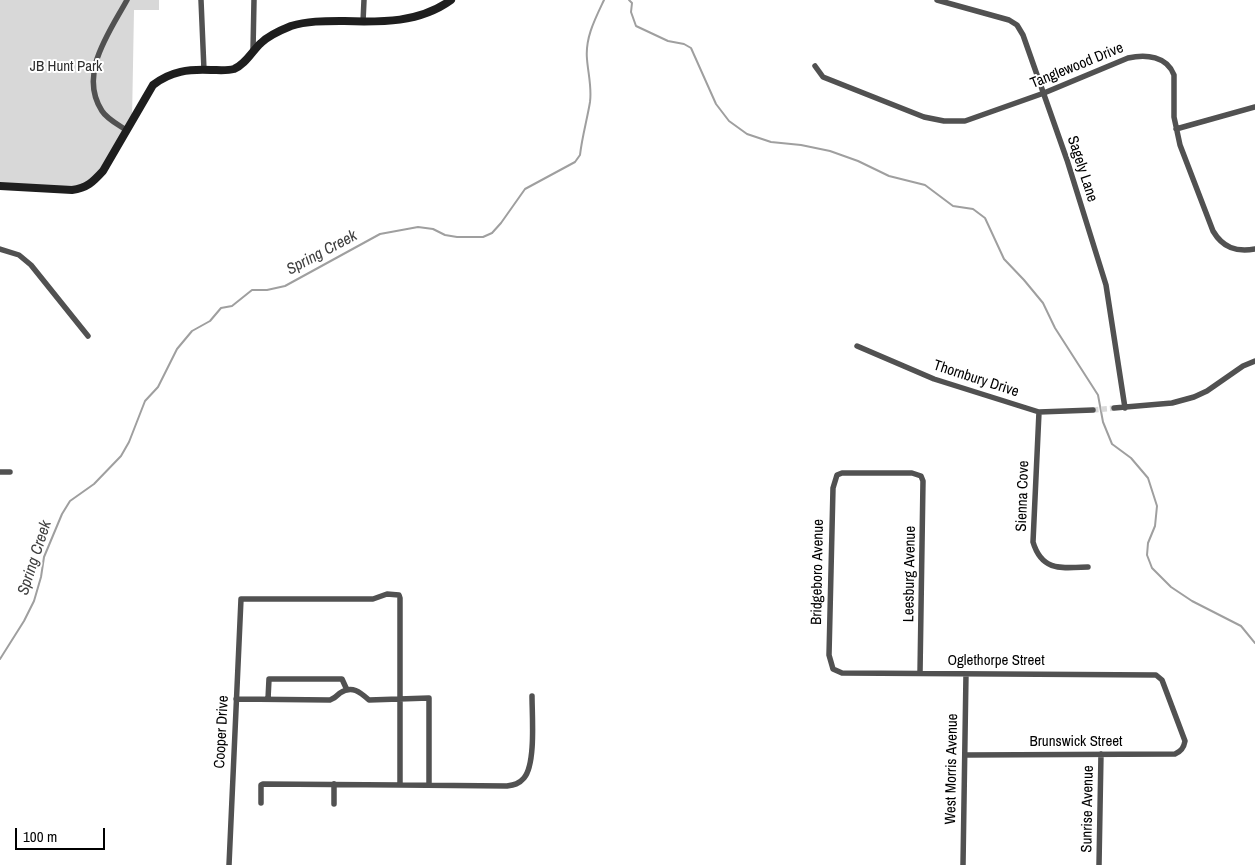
<!DOCTYPE html>
<html>
<head>
<meta charset="utf-8">
<style>
  body { margin:0 }
  #map { position:relative; width:1255px; height:865px; overflow:hidden; background:#fff; font-family:"Archivo Narrow",sans-serif }
  canvas { display:block }
  .scale { position:absolute; left:15px; top:828px; width:90px; height:22px; box-sizing:border-box; border:2px solid #000; border-top:0; padding-left:6px; font-size:15px; line-height:18px; white-space:nowrap; color:#000; -webkit-text-stroke:4px #fff; paint-order:stroke }
</style>
</head>
<body>
<div id="map">
<canvas width="1255" height="865"></canvas>
<div class="scale">100 m</div>
</div>
<script>
const ctx = document.querySelector('canvas').getContext('2d');
ctx.lineJoin = 'round';
function paint(path, color) { ctx.fillStyle = color; ctx.fill(path, 'evenodd'); }
function strokePath(path, color, width, dash) { ctx.strokeStyle = color; ctx.lineWidth = width; ctx.lineCap = dash ? 'butt' : 'round'; ctx.setLineDash(dash || []); ctx.stroke(path); }
function write(font, color, halo, rows, align = 'center') {
  ctx.font = font + ' "Archivo Narrow",sans-serif'; ctx.lineWidth = 4; ctx.setLineDash([]); ctx.textBaseline = 'middle'; ctx.strokeStyle = halo; ctx.fillStyle = color; for (const [text, x, y, turn = 0] of rows) {
    ctx.save(); ctx.translate(x, y); ctx.rotate((+turn || 0) * Math.PI / 180); ctx.textAlign = isNaN(turn) ? turn : align; if (halo) ctx.strokeText(text, 0, 0); ctx.fillText(text, 0, 0); ctx.restore();
  }
}
const green = new Path2D(`
  M0,0H159V10H134L132,120L103,171L83,189L0,186Z`);
const stream = new Path2D(`
  M629,0L632,3L631,12L636,26L668,41L684,44L691,48L716,104L729,121L747,134L771,142L801,145L830,151L858,161L889,176L925,185L953,206L973,209L985,218L1004,259L1024,280L1043,303L1055,328L1098,395L1103,422L1112,444L1131,458L1148,478L1157,506L1155,526L1148,543L1147,555L1152,568L1171,587L1192,601L1241,626L1255,643
  M0,659L24,621L34,601L41,577L44,557L62,514L70,501L94,484L121,456L129,442L145,401L158,387L177,349L192,331L210,321L221,308L232,306L252,290H267L285,286L380,234L418,227L433,229L445,235L457,237H483L492,233L501,223L525,189L575,162L580,155C582,137 587,120 590,102C592,87 588,73 587,59C585,38 595,19 604,0`);
const streetTunnel = new Path2D(`
  M1093,410L1114,408`);
const street = new Path2D(`
  M201,0L204,70
  M937,0L1009,20L1017,25L1023,35L1067,160L1106,285L1125,408
  M363,22L364,0
  M253,51L254,0
  M815,66L823,77L924,117L944,121H965L1044,93L1128,58C1146,54 1167,56 1174,75V117L1180,145L1213,231C1223,248 1236,252 1255,249
  M1176,129L1255,107
  M126,130C119,125 107,119 102,111C78,74 109,33 127,0
  M0,249L19,255L31,265L88,336
  M857,346L934,379L1039,412L1093,410
  M1114,408L1172,403L1194,397L1207,391L1243,366L1255,361
  M1039,412L1033,542C1042,572 1062,568 1088,567
  M0,472H10
  M920,673L923,481L921,476L912,473H842L837,475L833,488L829,655L833,669L842,673L1156,675L1162,680L1185,741C1184,747 1182,751 1175,754L966,755
  M236,699L330,700C335,698 337,696 340,693C352,685 360,692 369,700L429,698V785
  M268,699L269,679H342L347,690
  M400,785L507,786C514,785 519,784 524,778C536,764 532,715 532,696
  M334,804V784
  M229,865L241,599H373L387,594L399,595L400,598V785L263,784L261,785V803
  M963,865L966,674
  M1099,865L1101,754`);
const secondary = new Path2D(`
  M0,186L72,190C87,188 93,182 103,171L153,85C171,71 189,69 211,70C218,70 227,71 234,69C246,64 252,51 261,43C269,35 281,30 291,26C307,21 324,21 340,21C379,22 418,24 451,0`);
const streetNames = [
  ["Tanglewood Drive",1077,66,-22],
  ["Sagely Lane",1082,169,72],
  ["Thornbury Drive",976,379,18],
  ["Sienna Cove",1023,496,-88],
  ["Bridgeboro Avenue",818,572,-89],
  ["Leesburg Avenue",910,574,-89],
  ["Oglethorpe Street",996,661],
  ["Cooper Drive",222,732,-87],
  ["Brunswick Street",1076,742],
  ["West Morris Avenue",952,769,-89],
  ["Sunrise Avenue",1088,809,-89]
];
const parkNames = [
  ["JB Hunt Park",66,67]
];
const waterNames = [
  ["Spring Creek",322,253,-28],
  ["Spring Creek",35,558,-72]
];
paint(green, '#d8d8d8');
strokePath(stream, '#9f9f9f', 2);
strokePath(streetTunnel, '#d9d9d9', 5.5, [5.5, 3]);
strokePath(street, '#515151', 5.5);
strokePath(secondary, '#1e1e1e', 8);
write('15px', '#000', '#fff', streetNames);
write('15px', '#2f2f2f', '#fff', parkNames);
write('italic 16px', '#404040', '#fff', waterNames);
</script>
</body>
</html>
